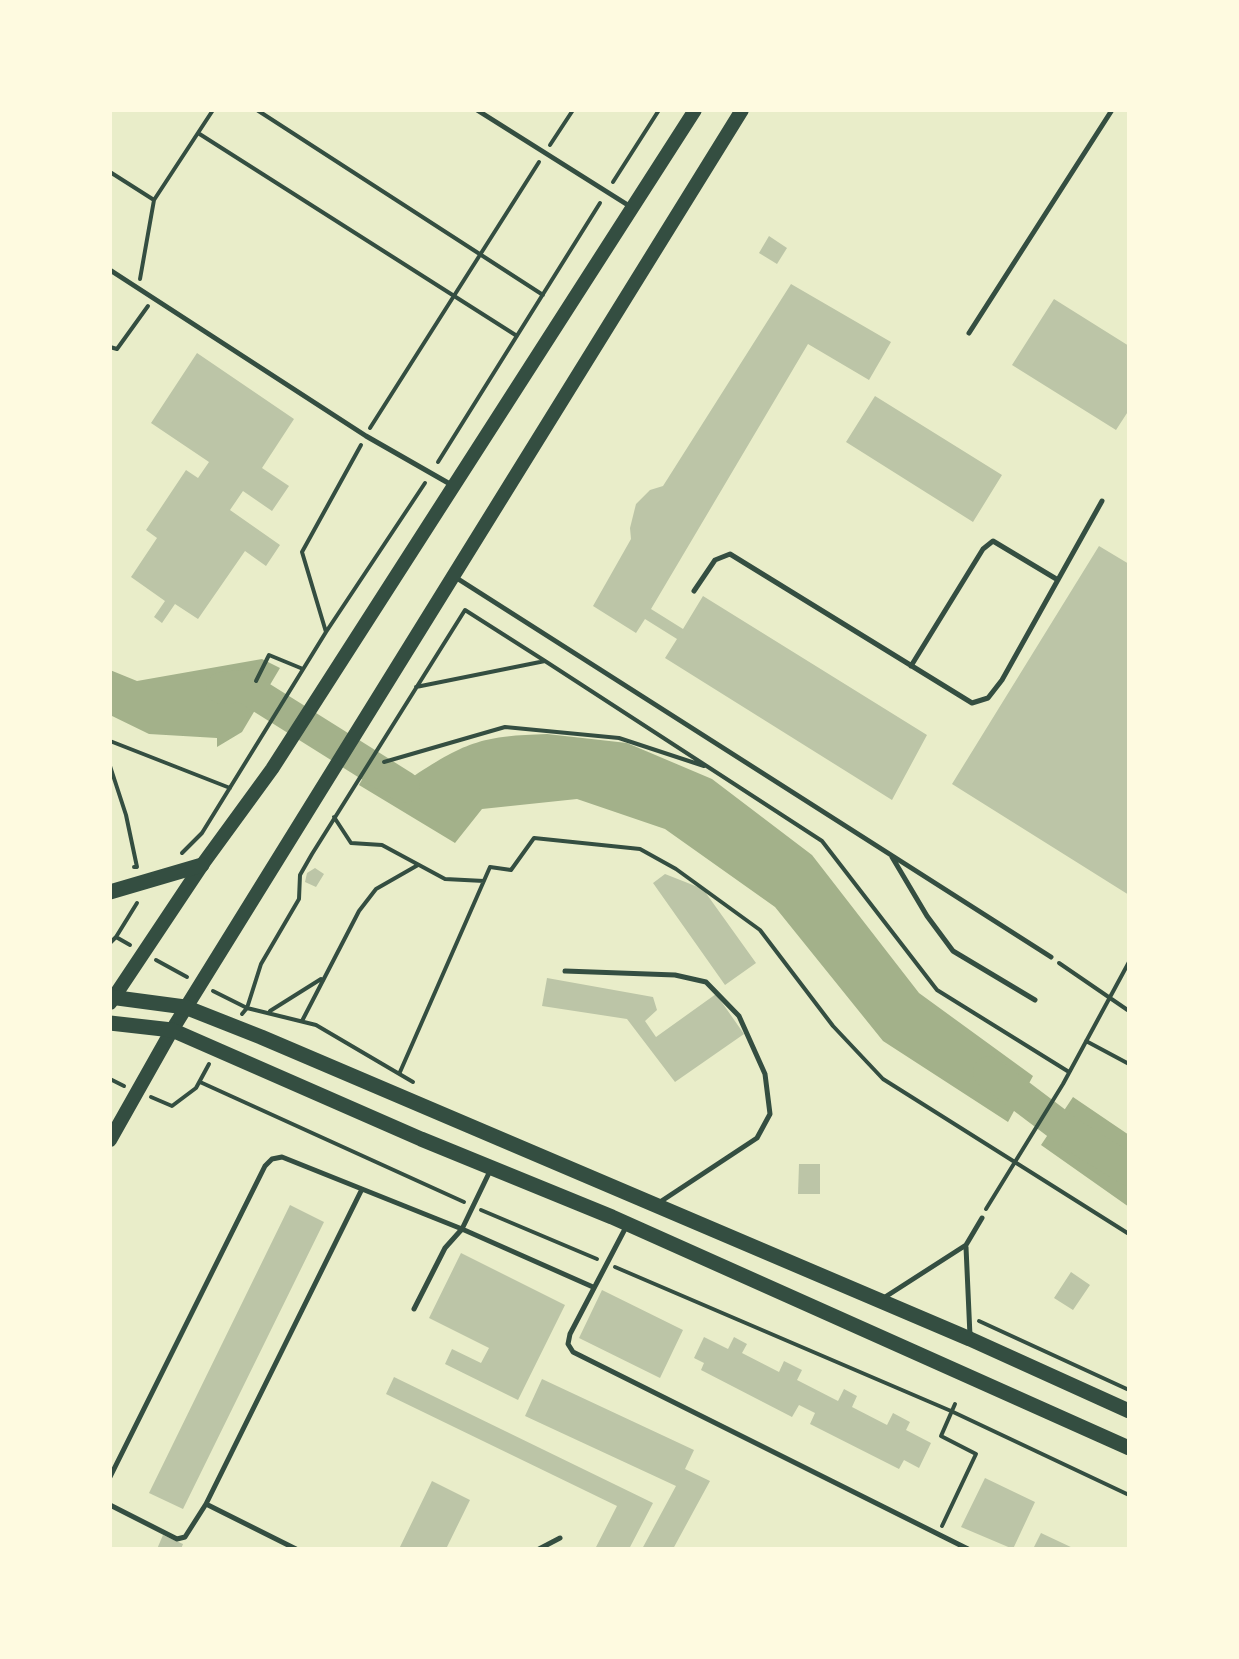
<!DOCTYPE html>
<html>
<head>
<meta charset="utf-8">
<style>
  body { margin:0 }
  #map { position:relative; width:1239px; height:1659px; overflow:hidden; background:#e9edc9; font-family:"Golos Text",sans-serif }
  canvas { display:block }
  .frame { position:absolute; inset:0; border:112px solid #fefae0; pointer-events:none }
</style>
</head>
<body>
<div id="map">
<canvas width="1239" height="1659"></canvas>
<div class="frame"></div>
</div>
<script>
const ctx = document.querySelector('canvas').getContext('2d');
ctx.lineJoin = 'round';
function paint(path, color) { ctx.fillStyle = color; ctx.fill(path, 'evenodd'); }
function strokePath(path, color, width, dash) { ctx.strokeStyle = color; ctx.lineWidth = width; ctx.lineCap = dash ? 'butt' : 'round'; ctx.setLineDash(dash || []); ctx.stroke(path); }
const water = new Path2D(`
  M262,659L280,668L242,732L217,747V738L149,734L110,715V670L137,681Z
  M547,734L627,743L712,779L812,855L919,993L1033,1076L1008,1122L883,1041L775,907L665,829L577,799L482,809L455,843L359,785L377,753L414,776C467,741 484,736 547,734Z
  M1073,1097L1129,1135V1207L1041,1145Z`);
const river = new Path2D(`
  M222,688L243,686L404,787
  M989,1072L1071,1134L1129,1170`);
const building = new Path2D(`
  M769,236L787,248L777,264L759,253Z
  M791,284L891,342L869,380L808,344L651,609L683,629L703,596L927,735L892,800L665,658L677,639L645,619L636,633L593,606L631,539L630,528L636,504L650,490L663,486Z
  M1054,299L1129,346V410L1116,430L1012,365Z
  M197,353L294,419L262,468L289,486L272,511L243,491L230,510L280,545L266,566L245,551L198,619L175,604L162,623L154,617L165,601L131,577L157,538L146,530L186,470L198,478L209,462L151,423Z
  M875,396L1002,475L973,522L846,442Z
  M1099,546L1129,564V895L952,784Z
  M315,868L324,874L316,887L305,882L307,873Z
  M665,874L703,889L756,963L725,985L653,883Z
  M547,978L653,997L657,1010L645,1021L656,1037L716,994L744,1034L675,1082L627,1019L542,1006Z
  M799,1164H820V1194H798Z
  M290,1205L324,1222L183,1509L149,1493Z
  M461,1253L565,1305L518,1400L445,1364L452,1349L481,1363L489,1348L429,1318Z
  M1071,1272L1090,1285L1073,1310L1054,1298Z
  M602,1290L683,1330L660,1378L579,1338Z
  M704,1337L728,1349L734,1337L747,1344L742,1353L779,1372L784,1361L802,1370L797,1380L838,1401L844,1389L857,1396L852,1407L887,1425L893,1413L910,1422L906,1430L931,1443L919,1468L904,1460L899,1469L810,1424L815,1413L799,1405L792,1417L701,1370L704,1363L694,1358Z
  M394,1377L653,1503L629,1549H595L617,1506L386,1394Z
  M542,1379L694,1450L685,1469L710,1481L673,1549H642L676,1486L525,1416Z
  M985,1478L1035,1502L1013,1549L961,1527Z
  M432,1481L470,1500L446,1549H399Z
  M1041,1533L1075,1549H1033Z
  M163,1535L183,1544L181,1549H157Z`);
const path = new Path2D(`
  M257,110L543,295
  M198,133L517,336
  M550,145L573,110
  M110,172L154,200
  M613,182L659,110
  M140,279L154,200L213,110
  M110,347L117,349L148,306
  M370,428L539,162
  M438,462L600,203
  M326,632L425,483
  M256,681L269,655L303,669
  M416,687L545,661L822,841L937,990L1069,1072
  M110,741L230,788
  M384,762L505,727L619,738L704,766
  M110,766L126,815L137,867H134
  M334,817L351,843L382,845L445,879L484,881
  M182,853L202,833L326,632L302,552L361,445
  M116,937L137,903
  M110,943L116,937L130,945
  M156,960L187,977
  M1059,963L1129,1011
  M213,991L247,1008L242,1014
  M270,1011L321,979
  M302,1021L359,911L376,889L418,865
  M1086,1041L1129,1064
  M400,1072L490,867L511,870L534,838L640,849L676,869L760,930L833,1026L883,1079L1129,1234
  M110,1079L124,1086
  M200,1082L464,1202
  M413,1082L316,1025L247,1008L261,964L299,899L300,875L312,854L465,610L545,661
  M151,1097L172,1106L196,1088L209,1064
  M986,1209L1063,1084L1129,962
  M481,1210L597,1259
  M615,1267L951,1411L1129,1495
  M979,1321L1129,1390
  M942,1526L976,1454L941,1436L955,1404`);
const service = new Path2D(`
  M477,110L631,207
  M110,270L366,436L450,484
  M969,333L1112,110
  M455,577L1051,957
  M694,591L715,560L730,554L972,703L988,698L1002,680L1102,501
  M911,666L983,549L993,541L1058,580
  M892,857L927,916L953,951L1035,1000
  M565,971L675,975L706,982L739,1016L765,1074L770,1114L757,1138L660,1202
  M490,1171L462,1229L593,1287
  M626,1227L570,1334L568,1344L573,1352L968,1549
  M966,1247L970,1336
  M882,1299L966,1245L982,1218
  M110,1477L265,1166L272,1159L282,1157L462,1229L445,1248L414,1309
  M206,1504L296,1549
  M110,1505L177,1539L185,1537L206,1504L362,1189
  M539,1549L560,1538`);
const secondary = new Path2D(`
  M110,1003L202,865L272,769L695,110
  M110,1140L172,1030L742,110`);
const primary = new Path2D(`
  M110,892L202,865
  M110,997L185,1007L261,1037L970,1339L1129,1411
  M110,1023L172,1030L421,1139L612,1217L1129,1448`);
paint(water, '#a3b18a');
strokePath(river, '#a3b18a', 32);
paint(building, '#bcc5a7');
strokePath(path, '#344e41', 4);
strokePath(service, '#344e41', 5);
strokePath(secondary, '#344e41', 14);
strokePath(primary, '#344e41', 15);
</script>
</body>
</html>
